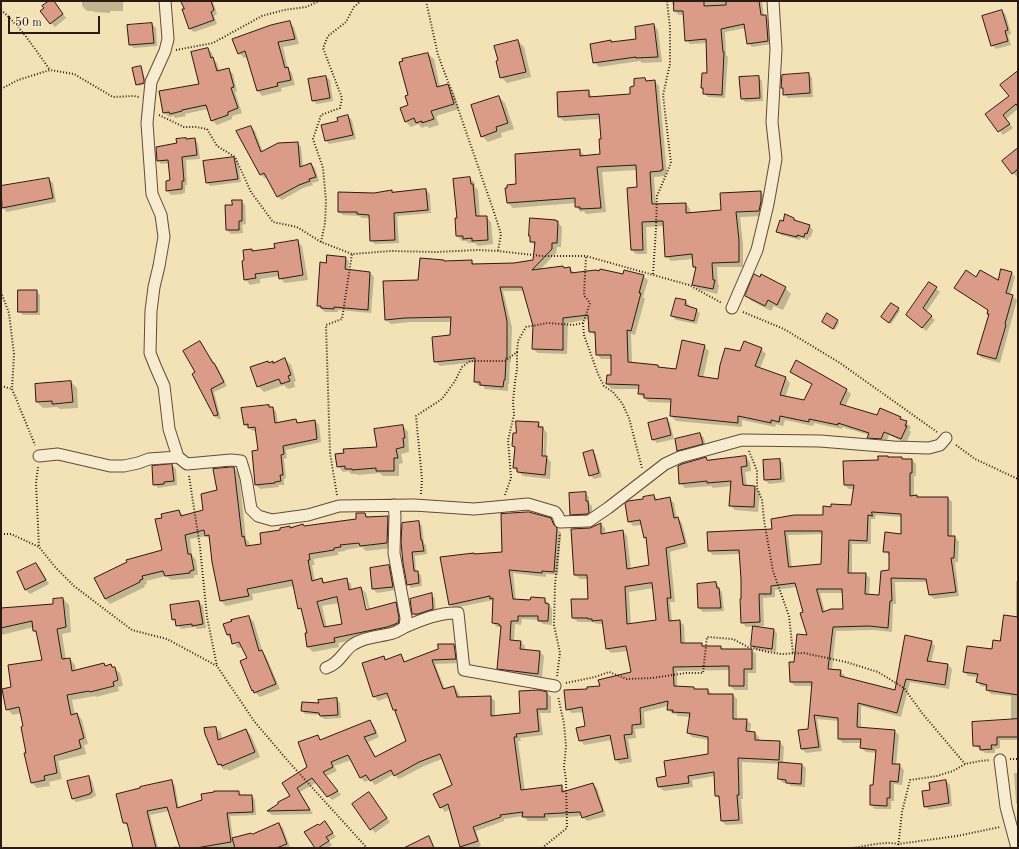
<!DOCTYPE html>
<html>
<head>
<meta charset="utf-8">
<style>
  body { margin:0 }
  #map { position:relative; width:1019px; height:849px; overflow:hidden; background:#f2e2b6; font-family:"Old Standard TT",serif }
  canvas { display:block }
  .frame { position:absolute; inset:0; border:2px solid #2c1a14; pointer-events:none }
  .scale { position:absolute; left:8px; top:16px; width:92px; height:18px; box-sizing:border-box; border:2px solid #2c1a14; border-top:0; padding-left:5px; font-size:12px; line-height:14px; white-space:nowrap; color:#2c1a14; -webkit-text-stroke:3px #f7ecd0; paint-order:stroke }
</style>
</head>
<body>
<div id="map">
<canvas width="1019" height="849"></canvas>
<div class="frame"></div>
<div class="scale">50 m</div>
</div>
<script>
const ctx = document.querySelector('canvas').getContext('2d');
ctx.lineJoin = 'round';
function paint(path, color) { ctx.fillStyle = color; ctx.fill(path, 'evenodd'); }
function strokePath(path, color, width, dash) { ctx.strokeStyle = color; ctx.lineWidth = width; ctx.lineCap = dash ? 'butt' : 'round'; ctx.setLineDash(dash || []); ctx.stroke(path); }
const shadow = new Path2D(`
  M51,1H53L56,4L66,18L55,27L51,23Z
  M82,1H123V11H110V13L94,12L93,11H87L82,6Z
  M182,1H213L217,14L214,16L217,24L194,32L190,29L183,10L186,9Z
  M672,1H762L764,16L769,19L772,44L752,47L748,43L746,28L725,32L726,55L728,57L725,98L708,97L704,93V90L702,88L708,74L707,43L690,44L686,40L684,15H679L675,11V7L672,4Z
  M1002,11L1006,15L1011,34L1008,35L1011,45L996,49L992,45Z
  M289,22L294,27L299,44L283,47L288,69L292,73L295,85L281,88L282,91L262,96L258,91L248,57L244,58L239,53Z
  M152,24L156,28L157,46L134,48L130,45Z
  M654,25L658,30L662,62L642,63L640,61L599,67L594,62L611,41L613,43L637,40Z
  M518,41L524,47L531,77L507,83L501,77Z
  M208,49L212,53L214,60L217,63L220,72L228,69L233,74L237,92H235L242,113L232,116V119L217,125L212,120L208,109L185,114L186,116L175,118L174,116L169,117L164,113L160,92L200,84Z
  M428,54L434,59L440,87L448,85L453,90L459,109L436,116L439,125L429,128L427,126L422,128L418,124L411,127L405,121L409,105V95Z
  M141,67L146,82L145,84L139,86L137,84Z
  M809,74L812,78L813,97L788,98L784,94V89L782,87Z
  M326,77L330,80L333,101L317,104L313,101Z
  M758,77L762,81L763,101L745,102L742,98Z
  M645,79L648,82L654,81L659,86L667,174L665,175V176L654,177L656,205L686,204L690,209L691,214L722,211L761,192L765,197L764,216L740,217L743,245V267H717L718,284L719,286L717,294L698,289L693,284L696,269L693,267V259L671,261L666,256L665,226L646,227L647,254H636L632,250L638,188L637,170L602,172L606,212L586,214L584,211L581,212L576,207V203L513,208L508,203L517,184L579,150L584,155V157L601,155L602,140L600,119L564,121L559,117L588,91L593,98L632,94L635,87Z
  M1018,79V109L1006,119L1013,128L1003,135L987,114L1011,96Z
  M499,97L505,103L514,129L501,133L502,137L488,142L482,136Z
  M348,116L352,120L356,139L329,144L326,140L339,122Z
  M251,127L255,131L263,152L297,143L301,147L303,167L311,164L315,168L319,181L312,183L313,185L303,188L282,200L278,197L267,177L265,178L261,175L238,132Z
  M194,139L198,143L200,159L186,160L187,185H185V193H183V194L171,195L167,191V182L171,181L170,163L161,164L158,160Z
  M1018,149V176L1017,177L1013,173Z
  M234,158L238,162L241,182L210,186L207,182Z
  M470,178L475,183V187L478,190L480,217H486L491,222L493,244L478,246L475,243H469L466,241H462L457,236Z
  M49,179L53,183L56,202L7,212L3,208L1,187Z
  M426,190L430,194L431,213L397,216L399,243L375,244L371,240L370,218H362L359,216L343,215L339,212L374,194L391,191L393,193Z
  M241,201L245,205L246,224L242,225L243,233L231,234L227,230L233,206Z
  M794,218L797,222L809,226L813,230L811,237H809L808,240L801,238L800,240L781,235L777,231L783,222Z
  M557,222L562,227L561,247H557L556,253L540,270L563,267L565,268H570L575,274L643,276L648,280L643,297L645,299L635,335L631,334L632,363L658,366L661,369L676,370L704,346L709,351L703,378L719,380L740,353L761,349L766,354L760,368L786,378L790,383L785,398L804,402L813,385L796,376L791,372L797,361L847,390L851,394L845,407L877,417L901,418L911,427L909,430L911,432L906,443L889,435L886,443L873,442L868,438L869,435L842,427V429L814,423L813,426L785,420L783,426L776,424L775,427L742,420V427L676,421L671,416L672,403L649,402L639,394L640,389H612L607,384L612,376V359H601L597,354L596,336L590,331L589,319L568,323L567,354L538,353L533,349L534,326L524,291H503L512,327L511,362H510L509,384H508V391L485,389L483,386H479L475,382L476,362L440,366L435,361L451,336V322H410L391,324L386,320L418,281L444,262L472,261L475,265L514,264L534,261L535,246L531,241Z
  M297,241L302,246L308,280L285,283L280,278V276L260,279V283L250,285L245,279V261L252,250L254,252L276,249Z
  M345,258L349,261L348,271L370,273L374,277L371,313L338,310V312H325L318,306L327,264Z
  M1011,272L1015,277L1010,295L1017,300L1000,363L982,358L978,354L990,315L988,313L989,311L960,292L956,288L976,278L999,282Z
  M929,283L940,292L926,312L935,320L926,331L911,318Z
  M785,288L791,294L783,310L774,306L771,311L752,301L746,296Z
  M36,291L40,295V315H23L19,311Z
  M686,301L689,305V308L696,310L700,313L697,324L676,320L672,316Z
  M898,309L900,311L891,324L884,319Z
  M828,315L839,323L835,330L825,323Z
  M199,342L218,368L227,386L214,392L221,419H218L215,416L197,373Z
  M285,359L291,365L296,381L294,382L295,387L288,389L284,385L264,392L258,386L270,364Z
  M71,382L77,388L78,408L60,409L57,407L43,408L37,402L36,385Z
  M268,406L276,411L278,423L296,420L299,424L315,421L319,425L321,442L286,450L287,458L284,459L286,478L284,479V485H278L279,487L260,489L256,485L253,452L259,451L256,431H253L245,425Z
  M667,419L670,423L674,439L657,443L653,440Z
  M538,423L547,433L546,457L551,462L550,479L523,476L514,468L516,449L513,446L516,434ZM542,429L544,431L543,461H541Z
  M403,426L408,432L409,452L401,454L403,463L399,464V476H383L380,473L358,475L357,474H351L349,471L343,472L338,466L378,448Z
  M700,434L704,438L706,447L682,454L678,450Z
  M592,451L596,455L602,477L594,479L590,475Z
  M745,457L750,462L751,471L745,472L747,487H755L760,492L758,512L735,510L730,505L732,486L713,488L711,486L685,488L680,483L706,458L708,461Z
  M889,458L912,460L916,464V476H914V496H917L919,498H948L952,502V537H955L959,542L958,562H955L959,596L934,599L930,595L928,582H895L896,604H893L892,632L874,630L836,631L832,670L840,671L845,676L844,678L895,691L931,642L935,646L931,662L948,665L952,669L949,689L910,682L901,717L861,706V728L894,731L899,735L896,765H899L904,770L902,785L894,784V801H891V809H875L871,805L877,753L866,752L861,748L862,743H843L839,739V721L817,719L822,751L806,753L802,749L799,731L809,729L813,686H795L791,682L795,663L808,636L797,587L775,590V597L763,598L764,626L746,627L742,622V600L740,554L713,555L709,551L852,506L854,489H849L845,485L879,461ZM876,515L902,517L903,535L884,551L890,556V571L880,596L869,595L870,578L865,574H852V544H871V519H875ZM823,534L822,564L792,568L788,535ZM820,593H843L844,610L825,612Z
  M780,460L783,463L785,482L769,484L765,480Z
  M172,465L176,469L177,485L158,488L154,484Z
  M234,468L239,473L246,539L249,542L250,547L262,545L290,528L357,520L365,514L369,518L388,517L392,522V548L366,551L362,547L345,550V551L338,552V555L313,559L315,565H312L315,581L322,579L326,584L346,579L351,584L352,590L361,588L366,593L370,610L396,603L401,608L403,624L392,632L338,643L339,647L313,652L308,647V634L303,612L299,608L294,586L252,594L253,600L226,606L221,601L211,540L206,536L190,539L192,555L196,560L198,575H194V578L171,580L166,576L146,581L147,584L144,585L145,587L110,604L105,599L164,551V519L179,511L184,516L205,511ZM361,592H363L369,614L367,615ZM339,603L343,625L327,628L322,606Z
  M585,493L589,497V503L592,506V517L575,518L571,514Z
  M654,496L658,500L669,498L674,503L677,519L678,518L682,523L688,547L670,552L675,602H670L672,621H679L684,625L685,644H701L704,647H721L724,650H751L756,654V673H748V690H734L730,685V670L677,671V687L693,688L696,690H708L713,695H733L737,699V720H746L751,724L750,732L755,733L759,737V741L780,742L784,747L783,764L802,765L806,768L805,787L791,786L788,783H783L779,779L780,764L742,762L743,799H741L743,824L726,825L722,821L720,800L716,795L715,776L692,780L693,787L664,791L659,787L657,779L667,776L709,755V740L692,737L688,733L691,717L678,716L676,714H673L668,710V706L644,712L645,728L635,729L636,738L628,739L632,762L620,764L616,760L612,740L584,745L580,740L586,727L584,712L572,713L567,709L588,690L601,686L633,672L628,651L611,653L607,649L603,624H598L592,622H578L573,618L589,599L588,579H580L575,575L590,529L600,524L605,528V534L623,531L627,536L631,569L650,566L647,539L645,537L642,525L633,526L629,521L644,500ZM654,588L658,621L631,625L629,592Z
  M550,519L561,533L558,575L546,574V577L513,573L516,600L531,601L545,599L552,609V625L543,624L538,620L522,619L521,625L515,624L514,641L521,642L525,646L524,651L540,652L544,656L542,677L502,672L498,668L502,627H497L493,623L494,601L493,600L454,608L450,604L475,555L503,553Z
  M418,522L422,526L424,543L426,545L427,554L415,556L416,572L421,575L422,586L411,588L408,584L404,563Z
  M36,564L40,568L49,584L30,594L26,590L22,581Z
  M389,566L393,570L396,590L377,593L373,589Z
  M1016,581H1018V740H1000V748L995,749V753H985L974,745L1011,721V696L991,694L987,690L988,688L981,686L977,682L978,677L968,676L964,672L993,650L1000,642L1016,618Z
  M716,583L719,587L720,590L722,592L724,611L703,612L699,608Z
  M431,595L435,598L436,613L417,618L413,614Z
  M63,599L69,605L71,632L62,634L66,660L70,659L75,665L76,671L104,664L106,667L111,666L120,673L123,686L118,687L119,691L96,697L95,696L72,700L75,715L77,714L82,720L88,744L84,745L86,754L58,761L62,779L49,782L50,786L37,788L32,783L25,754H27L22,713L13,715L7,709L13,688L43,660L38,634L34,631V627L1,635V609L54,605Z
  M199,602L203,606L206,628L197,629L195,627L181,629L173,619Z
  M249,617L254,622L263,653L266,656L280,689L260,697L253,690L248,659L243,647L238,648L227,635ZM235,642H244L235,644Z
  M774,630L777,633L776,652L756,650L752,646Z
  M454,645L458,649L460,663L435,664L445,689L454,687L458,691L460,697H490L495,701V717L521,714L547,693L551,697V713H540L543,735L520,738L521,741H518L525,791L561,786L566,792L593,784L597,788L606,816L587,821L582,816L548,818V821H528L523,816L504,819V821L476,831L481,846L475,848H462L450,809L445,812L441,807L454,786L442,759L424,766L399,779L394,774L375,785L370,779L365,782L361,778L351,760L334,766L337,771L326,776L341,795L332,800L317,782L300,792L313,814L272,815L268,812L291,796L308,767L317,736L321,740L370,721L374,726L379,737L368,742L376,757L407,741L397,713L394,710L389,697L378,701L374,696L383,657L387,661L401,656L406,663Z
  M336,699L340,703L341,718L324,719L320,715L305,714L302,711Z
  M215,728L221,733L222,740L246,730L251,735L260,757L229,771L227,769L224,770L219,764Z
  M1014,773H1018V805L1016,803Z
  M88,777L92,780L96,796L93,797V798L76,802L72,798Z
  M946,781L950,785L952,806L929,810L925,806L931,791Z
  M171,782L175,785L179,808L238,792L242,795L252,796L255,800L256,815L230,816L233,839L252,835L279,824L283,828L290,847L181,848L169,811L150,815L158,848H134L129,827L124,823Z
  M369,793L390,822L375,833L354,804Z
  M325,823L336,837L329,841L332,845L327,848H316L319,826Z
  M176,846L178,848H169Z`);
const building = new Path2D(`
  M49,1H54L63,14L50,24L40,11L44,8L42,6Z
  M181,1H211L214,10L211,12L214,20L189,29L182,9H184Z
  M674,1H704V6L726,5V1H759L761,15H766L768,41L747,44L744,24L721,29L723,52H724L722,95L703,94V88H701L702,73H707L706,39L685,41L683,11H674Z
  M1002,10L1008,30L1005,31L1008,41L991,46L982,16Z
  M290,21L295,39L278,42L285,68L288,67L291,80L277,83L278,86L257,91L245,51L238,54L232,39L271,25Z
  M152,23L154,43L129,45L127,25Z
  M654,24L658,57L636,58V57L593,63L590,44L611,40V42L636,39L635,27Z
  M518,40L526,72L500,78L496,61L498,60L494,46Z
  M208,48L211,58L213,57L217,71L229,68L234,87L231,88L238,108L228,112V115L211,121L206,105L182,110V111L170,114L169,112L163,113L159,91L199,84L191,52Z
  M428,53L437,87L448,84L454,104L431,111L434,119L422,123V121L416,123L414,118L405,122L400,108L408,105L405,96L408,95L399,62L403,61L402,59Z
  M141,66L144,80V83L136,85L132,68Z
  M1018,71V107L1016,104L1003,115L1010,124L998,132L985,114L1009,96L1000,85Z
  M809,73L810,93L783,95V88H781L782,75Z
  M326,76L330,98L312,101L308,79Z
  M759,76L760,98L741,99L739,77Z
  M645,78L646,81L655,80L663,170H661V171L650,172L652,204L686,203V213L721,210L720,193L761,191V201L759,211L736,212L739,240V262L712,263L713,280H715L713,289L692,285L696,267H693L692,254L665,257L663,221L642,222L643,250H631L627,188L637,187L636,165L597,167L601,208L580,209V207H575V198L507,203L505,188H507V185L516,184L515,154L580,149V156L600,154L599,139H601L599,114L558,117L557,92L589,90V97L630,94V87L634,86V79Z
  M499,96L508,123L496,127L497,131L481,137L471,105Z
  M348,115L353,135L325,141L321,125L338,121L337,118Z
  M251,126L261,152L278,143L298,142L300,167L311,163L316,177L309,179L310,181L299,185L277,197L264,173L260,175L236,131Z
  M186,138V139L195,138L197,155L182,157L184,181H182V189L166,191V181L170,180L168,160L157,161L156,147L177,143L176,139Z
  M1018,148V169L1012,174L1002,161Z
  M234,157L238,179L206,183L203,161Z
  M470,177L471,184H473L476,216H487L488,240L472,241V238L463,239V236H456L455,218H457L453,179Z
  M49,178L53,198L2,208L1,186Z
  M426,189L428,210L394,213L395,240L370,241L369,215L357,214V212H338V192L374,193L392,190V192Z
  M232,200H242V221H239V230H226L225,205H232Z
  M785,214L794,218V220L810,225L807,234L805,233L804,237L797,235V237L776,232L780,220L783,221Z
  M530,218L556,220V221H558L557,243H552V249L532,270L563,266L564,268L570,267L571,273L596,270L599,271L600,269L623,274L624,270L644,275L639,293H641L631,331L627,330L628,362L658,365V367L676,369L682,340L705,345L698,376L718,379L720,365L725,348L740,351L744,341L762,348L755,366L786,377L780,395L804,400L812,384L790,372L796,360L847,389L840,404L877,415L880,408L901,417L900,419L907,421L905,426H907L901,439L884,432L881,439L867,438L869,433L838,423V425L809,419V422L780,416L779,422L771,420V423L738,416V423L670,416L671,399L644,398V394H638L639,385L606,384L607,375H611V355H596L595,332H589L588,315L563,318V350L532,349L533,326L522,287H500L507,321V358H506L505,380H504L503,387L480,385V382H474L475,358L434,362L432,337L450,335L451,317L405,318L385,320L383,281L418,280L420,258L444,260V261L472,260V264L514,263L533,260L535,242H530V236H529Z
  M298,240L303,275L279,279L278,271L255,274L256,278L244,280L242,261L244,260L243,250L252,249V251L275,248L274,244Z
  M327,255L346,257L345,269L370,272L368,310L334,307V309L321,308V306H317L320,262L326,263Z
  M1001,269L1012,272L1006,293L1013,295L1005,324L1006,325L996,359L977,354L989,314H987L988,310L954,288L966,270L976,277L980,270L998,280Z
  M754,274L760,277L761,274L786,287L777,305L768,300L765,306L745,296Z
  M929,282L937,287L923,308L932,316L922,328L906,315Z
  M18,290H37V312H18Z
  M676,298L686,300L685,305L697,309L694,321L671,316Z
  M891,303L899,308L889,323L881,317Z
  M827,313L838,320L833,329L822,322Z
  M200,341L213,363H214L224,382L211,389L218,415L214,416L192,374L195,372L183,351Z
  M285,358L291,375L288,376L290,381L281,384L279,379L257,387L250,367L268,361L269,363L273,361V363Z
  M71,381L73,402L54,404H52V401L36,402L35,384Z
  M269,405V407H273L275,423L296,419L297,423L315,420L317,439L283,446L284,454L281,455L283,475H280L281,481L275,482V483L255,485L252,451L258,450L255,427L248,428V424L244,425L241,408Z
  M667,418L671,435L652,440L648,423Z
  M516,421L539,422L538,427H543L542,456H547L545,475L517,472V468H513L515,447L512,446L513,433H516Z
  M403,425L405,438H403L404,447L396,449L398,458H394V471H376V468L352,470V469H345V466L337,467L335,454L344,453L343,449L377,447L374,429Z
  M700,433L703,444L677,451L675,439Z
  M593,450L599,473L589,476L583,453Z
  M746,456L747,466L741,467L743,485L755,486L754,507L729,506L731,481L707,483V481L679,484L678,466L682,464L706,457L707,460Z
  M878,456H888V457H902V459H912V473H910V496L917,495V497H948V536H955L954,558H951L956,592L929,595L926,579L891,578L892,601H890L888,628L869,626L833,627L828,669L841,670L840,676L895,690L905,635L932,641L927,661L948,664L945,685L906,679L897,713L858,703L857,727L895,730L892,764H900L898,782L890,781V798H887V806L870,805V785H873L876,750L860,748L861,739H838V718L814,715L819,747L801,749L798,730L808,729L812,682H790L789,662H794L797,634L807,635L800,613L803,612L795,583L771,586V594H759L760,622L741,623L740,599H741V579L739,550L708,551L707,532L772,529L771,519L794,515H823V506L831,507V504L851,505L854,485H844L843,461L878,460ZM872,512L901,514V534L885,532L883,552H889V570L881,571L879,595L865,594L866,573H848L849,540L867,541L868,515L872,516ZM785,531H822L821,564L789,567ZM817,589H842L843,609H831L823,612Z
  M780,459L781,479L764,480L763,460Z
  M172,464L174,481L164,482V484L153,485L152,466Z
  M231,467H234L242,537L244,536L246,546L261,544L260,533L280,530V528L290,526V528L303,524L304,526L356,519V513H365L366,517L388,516L387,543L360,546L359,543L340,545L341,547L334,548V550L309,554L310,560H308L312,581L322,578L323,583L347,578L349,590L361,587L366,610L396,602L399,618L398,623L387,627L334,638L335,642L307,647L305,633H307L301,608L298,609L292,580L247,589L249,596L220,601L212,562L209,535L205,536L204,530L185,535L188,554H191L194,570L190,571V573L165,576L163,571L142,576L143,579L140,580V582L105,599L94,578L127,562L126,560L162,550L155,519L162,518L161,514L179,510L181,516L203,510L201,494L217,490L213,469ZM337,597L342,624L324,627L317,602Z
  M586,492V501H588L589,513L587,514L570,515L569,493Z
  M654,495L655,500L670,497L674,518L678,517L685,543L666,548L671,598H667L669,621L680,620L681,643H702V646H721V649H752V669H744V686H729V666L673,667L674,686L694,687V689H708V694H733V719H747L746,731L755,732V740L780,741L779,760L738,758L739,795H737L739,820L721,821L719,796H715L714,772L688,776L689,783L658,787L656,778L666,776L664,761L708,754V737L687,733L690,713L672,712L673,710H667L668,701L640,708L641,724L632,725V734L624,735L628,758L615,760L610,735L579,741L576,728L585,726L582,707L566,710L564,690L587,689V687L600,686L598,680L631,672L626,646L606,649L602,620L592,621V619H588V618H572L571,599H588L587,575H574L571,529L590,528L601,523V534L623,530L627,569L649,565L646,537L644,538L640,520L628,522L625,503L628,501L643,499V497ZM652,583L656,620L627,624L625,587Z
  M529,512L551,518L554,525L557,528L554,572L542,571V573L509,570L513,599L530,600L531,597L545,598V603L549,604L548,621H538V616H518V621H511L510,640L521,641L520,649L540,651L538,674L497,669L501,626L499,625V624L492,623L493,598L490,599V596L449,605L440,557L474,553V554L502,552L501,514Z
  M419,521L421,540H422L424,551L412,552L414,571H418L419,583L407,585L403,563L401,542L402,523Z
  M36,563L46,580L25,590L17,572Z
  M389,565L393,587L372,589L370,568Z
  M716,582L717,588H719L721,608H698L697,584Z
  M432,593L433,609L418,614H412L410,599Z
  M63,598L66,627L57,629L62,659L70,658L72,671L104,663L105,666L111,664L112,667H115L118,680L113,682L114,686L90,692L89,691L67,695L71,715L77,713L84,738L79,740L81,748L54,756L57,773L44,776L45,780L31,783L24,753H26L21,727L23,726L19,707L6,710L2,689L11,687L8,665L42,660L36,631H33L32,621L1,628V608L53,604V599Z
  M199,601L203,624L192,626V624L176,626L175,619L172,620L170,605Z
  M1004,615L1018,617V695L986,690L987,685L976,682L978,674L963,672L967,646L992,649L993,640L1000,641Z
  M249,616L259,651L262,650L276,684L254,693L253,690L252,691L240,661L247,658L239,642L232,644L230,634L227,635L223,624L232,621L231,620Z
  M753,626L774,629L772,649L751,646Z
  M438,644H454L456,659L432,660L443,689L454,686L457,697L491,696V716L520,713L519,691L539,690L547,692V709H537L539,731L516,734L517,737H514L521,790L562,785V792L593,783L603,811L582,818L580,812L544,814L545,817H522L523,812L500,815L501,817L473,827L478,841L460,847L448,804L440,808L433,794L452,785L440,754L419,762L394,776L391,770L370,781L366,775L360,778L348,755L331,762L333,767L323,772L338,791L327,797L312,778L297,788L310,810L267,811L278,804V802L290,796L282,783L307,767L298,742L318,735L320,740L370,720L376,733L364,737L375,757L406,741L395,711L397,710H393L387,693L373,697L362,663L384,656L385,660L401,654L404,662L438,649Z
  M337,698L338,715L320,716L319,713L301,711L302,702L319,703L318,700Z
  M1018,719V737H997V745H991L992,749L980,750V746H973L972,722Z
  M216,727L218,740L246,729L255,752L222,766L221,764L218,765L205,734L204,728Z
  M779,762L802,764L801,784L786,783V780L778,779Z
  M89,776L92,792L90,793V794L72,799L67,781Z
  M172,780L177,808L202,800L201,794L214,792V791H239V795H252L253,812L227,813L231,842L196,848H180L167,807L147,811L156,848H133L127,823H123L116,794L140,788V787Z
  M946,780L949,803L924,807L922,791L930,790L929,783Z
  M369,792L387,818L370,830L352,804Z
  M325,821L333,833L326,837L329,841L318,848H315L304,832L318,824L319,825Z
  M279,823L287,844L276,848H235L232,838L251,833L252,834Z
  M429,836L434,848H404Z`);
const path = new Path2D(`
  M426,1L438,55L455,100L494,212L501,234L498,251
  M1,10C21,27 35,49 50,70
  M176,50L213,43L262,16L284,10L306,7L319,1
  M1,89L18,80L50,70L74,74L113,97L134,96L139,97
  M159,115L184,127H196L207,129L217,146L235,157L251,192L273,222L297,227L321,242L352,254L391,251L436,252L478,250L498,251L542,256H586L689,285L722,303
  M321,242L325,223L326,201L323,168L313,139L321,115L340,108L342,98L323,48L328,36L346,22L354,7L361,1
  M653,274L656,229L657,196L671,163L663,95L670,64V28L667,1
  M1,292L9,313L14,354L12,389L35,445
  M743,312L784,329L840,363L937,432
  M583,323L584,335L598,374L604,386L613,392L622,403L629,418L642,468
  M1,386L12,389
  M956,445L975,459L1018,479
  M749,451L757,471V488L762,500L764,520L773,571L789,616L793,653
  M38,467L36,483L39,547
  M189,476L200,547L207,617L217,666
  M421,494L422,479L416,416L442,399L455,381L462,367L470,361H505L517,352L518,341L526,327L548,323L573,325L583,323L590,303L584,295L586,256
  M337,495L330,453L326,325L342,319L352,254
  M505,495L511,478L508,440L514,415L513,402L515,382L517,369V352
  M1,534H11L39,547L56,568L74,586L132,630L167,639L217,666L254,721L288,761L367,848
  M557,676L560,653L554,625L555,585L560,533
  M566,683L595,677L609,672L627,679L652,678L686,673H703L707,637L733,639L748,647L768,652L781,654L804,653L846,662L878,672L904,688L922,713L965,764
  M1010,759H1018
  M542,848L567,828L566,780L564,767L566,746L564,724L558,696
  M853,848C867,846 883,841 898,844L957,836L1000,827
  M898,848L902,812L910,780L937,776L953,771L965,764L980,761L990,760`);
const minor = new Path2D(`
  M165,1L168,39L165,51L151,82L147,123L152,194L161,215L164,237L159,266L154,287L151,311L150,353L156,368L164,386L169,429L178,457
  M732,308L757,250L768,204L776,159L772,122L776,49L773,1
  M39,456L58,454L110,466H124L138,463L149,459L178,457L187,464L231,460L241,461L246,478L251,509L258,516L272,520L308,515L339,506L414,505L474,509L528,504L555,512L558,516L560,522L589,521L608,508L665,464L680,457L695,453L742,440L820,441L894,447L929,448L940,445L946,438
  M405,627C421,620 440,612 458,613L464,670L555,686
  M326,668C341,663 344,649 354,644C366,636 380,637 393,633C397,632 401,629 405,627L406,618L394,553L395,516L394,505
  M1000,760L1006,807L1017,848`);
paint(shadow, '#0003');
paint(building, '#db9c87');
strokePath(building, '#2c1a14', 1);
strokePath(minor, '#5e4c3c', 13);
strokePath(path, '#2c1a14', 2, [1, 2]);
strokePath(minor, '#f7ecd0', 11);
</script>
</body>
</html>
